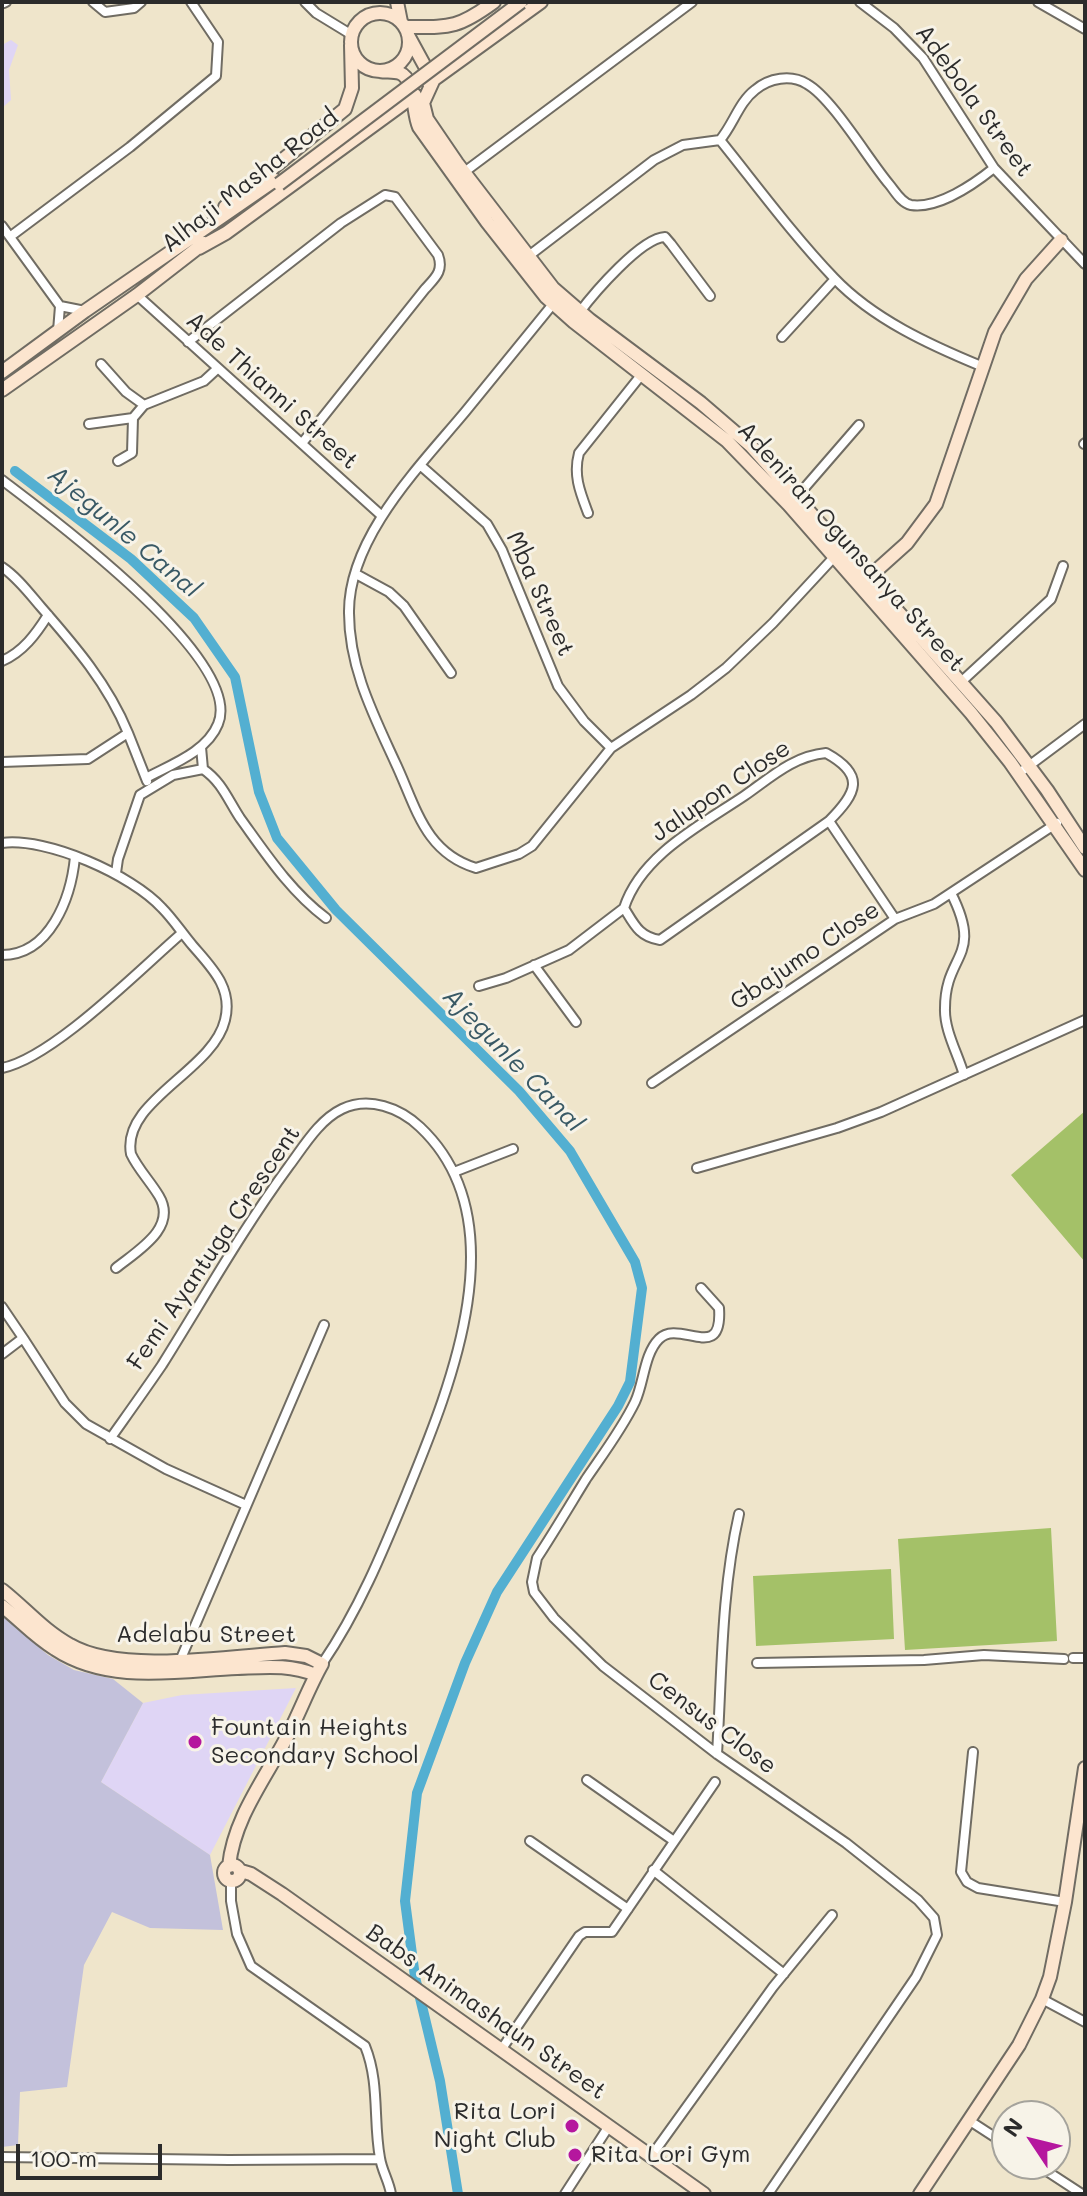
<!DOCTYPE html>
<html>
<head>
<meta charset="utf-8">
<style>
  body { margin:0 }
  #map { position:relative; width:1087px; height:2196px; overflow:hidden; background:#efe5cb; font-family:Mali,sans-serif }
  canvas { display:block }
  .frame { position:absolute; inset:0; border:4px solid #2b2b2b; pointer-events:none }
  .north { position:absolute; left:991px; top:2100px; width:80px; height:80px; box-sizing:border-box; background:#f7f3e8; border:2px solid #a5a39c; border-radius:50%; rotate:305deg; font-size:22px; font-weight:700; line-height:32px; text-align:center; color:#2b2b2b }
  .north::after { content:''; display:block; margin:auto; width:28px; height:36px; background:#b5179e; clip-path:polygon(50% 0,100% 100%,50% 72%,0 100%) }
  .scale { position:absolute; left:16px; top:2144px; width:146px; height:36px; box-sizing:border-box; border:4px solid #2b2b2b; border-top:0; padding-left:10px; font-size:24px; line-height:28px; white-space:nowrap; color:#2b2b2b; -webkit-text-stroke:6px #f7f3e8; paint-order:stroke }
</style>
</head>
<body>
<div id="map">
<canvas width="1087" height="2196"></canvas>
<div class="frame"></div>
<div class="north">N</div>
<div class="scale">100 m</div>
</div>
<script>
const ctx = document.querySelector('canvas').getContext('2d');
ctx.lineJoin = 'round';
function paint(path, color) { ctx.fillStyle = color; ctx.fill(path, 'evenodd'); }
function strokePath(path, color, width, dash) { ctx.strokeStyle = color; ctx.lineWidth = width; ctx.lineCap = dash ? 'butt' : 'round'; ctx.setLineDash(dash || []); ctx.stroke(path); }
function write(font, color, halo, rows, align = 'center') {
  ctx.font = font + ' Mali,sans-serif'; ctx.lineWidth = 6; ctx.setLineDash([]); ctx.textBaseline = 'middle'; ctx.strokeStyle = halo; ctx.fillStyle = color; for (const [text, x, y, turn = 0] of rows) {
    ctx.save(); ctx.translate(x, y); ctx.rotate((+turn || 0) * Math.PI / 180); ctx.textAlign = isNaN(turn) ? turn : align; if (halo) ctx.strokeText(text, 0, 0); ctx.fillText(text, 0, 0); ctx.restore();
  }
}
const built = new Path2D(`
  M11,40L18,45L9,70L11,100L2,108V45Z
  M296,1688L210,1855L101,1782L143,1703L182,1695Z`);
const industrial = new Path2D(`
  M2,1616L48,1655L74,1670L113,1679L143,1703L101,1782L210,1855L223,1930L150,1928L112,1912L84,1965L67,2087L20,2092L18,2145L2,2147Z`);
const green = new Path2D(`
  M1085,1111V1262L1011,1175Z
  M1051,1528L1057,1641L905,1650L898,1539Z
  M891,1569L894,1639L756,1646L753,1576Z`);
const canal = new Path2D(`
  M15,471L131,559L194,618L235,677L259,792L277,838L336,910L519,1091L570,1151L635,1262L642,1288L630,1382L618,1406L497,1592L465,1663L417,1793L405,1901L415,1977L440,2081L458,2194`);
const street = new Path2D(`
  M93,2L105,12L134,8L141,2
  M305,2L316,13L352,35
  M860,2L894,28L923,58L994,168L1085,264
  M1038,2L1085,29
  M4,3L6,2
  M720,140C733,125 739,102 755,90C769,78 791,74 807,84C832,98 868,159 889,184C895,191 901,203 911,205C938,209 974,184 994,168
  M720,140C757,186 793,235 834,278C873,319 930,345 981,366
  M463,173L692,2
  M2,226L60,306L85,311
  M11,236L130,147L216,76L218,42L191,2
  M526,258L654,160L683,145L720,140
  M137,295L382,516
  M553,304C524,340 494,376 465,412C420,466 348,538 349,613C349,667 373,714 395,762C416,806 424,852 476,868L519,854L532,846L611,748L691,695L726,668L773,623L836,555
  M579,313C594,293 641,238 665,237L671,244L710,296
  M58,331L60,306
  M782,337L835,279
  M188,342L341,223L385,195L395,197L438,255C444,271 435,278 425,289L303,442
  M101,364L126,392L144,405L204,381L217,369
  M89,424L133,418
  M1084,444L1085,443
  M118,461L132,453L133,418L144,405
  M420,465L487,524L502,550L558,686L584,721L611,748
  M2,480C48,515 245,660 218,724C207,752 170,765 146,778
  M794,500L859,425
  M588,513C580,492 573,475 579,453L642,374
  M2,567C17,577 29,593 41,607C75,646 108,684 128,733L88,759L2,762
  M356,574L389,592L404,606L451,673
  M2,661C23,652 36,634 48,615
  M961,682L1051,599L1063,566
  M128,733L147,781
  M201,747L203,769
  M826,753C866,775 857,793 829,821L660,940C639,937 634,924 624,908C641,855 701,825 744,796C770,778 793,756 826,753Z
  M1018,774L1085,724
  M829,821L895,919
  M2,843C47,837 132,875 162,908C173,919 182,933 193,946C212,968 233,988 225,1020C213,1071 121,1101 131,1154C138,1169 150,1181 159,1196C178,1228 137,1251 116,1268
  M116,873L118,859L140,795L173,775L203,769C222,782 228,800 240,818C266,854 290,891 326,918
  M951,893C984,958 945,953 945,1008C944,1030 958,1054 964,1075
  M2,955C50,955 71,898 75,857
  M534,965L576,1022
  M479,986L506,978L569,950L624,908
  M2,1068C53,1058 140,969 182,933
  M652,1083L895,919L934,904L1057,823
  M697,1168L837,1128L881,1112L1085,1020
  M454,1172L513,1149
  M701,1288L719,1308C723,1365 679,1318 659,1339C644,1354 644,1383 635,1402C622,1429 603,1454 586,1479C570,1505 554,1532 537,1558L532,1582L534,1592L554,1618L603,1666L717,1754L846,1843L918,1900L934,1918L937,1935L916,1977L768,2194
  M2,1307L23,1338L2,1354
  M23,1338L65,1403L86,1424L166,1469L246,1505
  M110,1439C127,1415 145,1390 162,1365C204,1298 242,1230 289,1166C304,1146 319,1120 342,1109C369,1096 400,1108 420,1127C519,1220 451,1385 408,1490C383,1551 359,1610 322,1664
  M1073,1658H1085
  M179,1663L324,1325
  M757,1663L924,1660L984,1655L1064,1659
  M973,1752L961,1872L967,1882L978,1888L1065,1902
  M717,1754C722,1673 721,1593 739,1514
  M587,1780L674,1841
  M530,1841L628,1909
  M653,1870L784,1974
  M231,1882V1901L237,1934L251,1966L365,2046C380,2083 373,2121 380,2158C382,2171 389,2181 391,2194
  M1042,1999L1085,2022
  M501,2050L579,1936L585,1932H612L715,1782
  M970,2121L1007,2145
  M652,2155L773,1987L832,1915
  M2,2157L229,2160L380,2159
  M1036,2164L1082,2194
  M565,2194L609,2126`);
const secondary = new Path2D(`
  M397,2L401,22
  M351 42a29 29 0 1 1 58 0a29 29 0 1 1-58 0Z
  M405,27C450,27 457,29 494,2
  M409,37L433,81L423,103L427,119L457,163L553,288L590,320L701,403L751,446L996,722L1047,790L1085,848
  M380,71C386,72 394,71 400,73C416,80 412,112 419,127L487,222L546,297L574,322L727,441L789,505L971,713L1010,762L1085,870
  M429,83L541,2
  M225,207L345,109L352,88L351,45
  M199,248L226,233L415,95
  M2,372L85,311L275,180
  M2,390L137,295L204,243
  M868,578L907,543L936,504L995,332L1026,279L1061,240
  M2,1590C25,1608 44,1631 70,1645C119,1674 228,1657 285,1653L306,1656L322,1664C310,1685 301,1709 290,1731C268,1775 234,1816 229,1866
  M2,1606C20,1620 35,1637 55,1649C108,1684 176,1671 237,1668C265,1667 289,1664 316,1675
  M224 1873a8 8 0 1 1 16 0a8 8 0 1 1-16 0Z
  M241,1871L251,1874L282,1894L704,2194
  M920,2194L1019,2045L1042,1999L1050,1977L1065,1902L1085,1768`);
const secondaryBridge = new Path2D(`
  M279,184L521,2`);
const markers = [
  [195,1742,8,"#b5179e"],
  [572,2126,8,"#b5179e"],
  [575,2155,8,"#b5179e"]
];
const streetNames = [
  ["Adebola Street",974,101,54],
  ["Alhaji Masha Road",250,181,-38],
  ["Ade Thianni Street",272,391,42],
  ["Adeniran Ogunsanya Street",851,547,48],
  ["Mba Street",540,594,66],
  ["Jalupon Close",721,791,-34],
  ["Gbajumo Close",805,956,-34],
  ["Femi Ayantuga Crescent",214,1248,-56],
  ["Adelabu Street",206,1635],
  ["Census Close",712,1723,37],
  ["Babs Animashaun Street",486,2012,35]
];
const poiNames = [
  ["Fountain Heights",211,1728],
  ["Secondary School",211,1756],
  ["Rita Lori",556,2112,"right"],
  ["Night Club",556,2140,"right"],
  ["Rita Lori Gym",591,2155]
];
const waterNames = [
  ["Ajegunle Canal",124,532,40],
  ["Ajegunle Canal",513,1060,46]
];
paint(built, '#dfd5f5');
paint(industrial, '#c3c1db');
paint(green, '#a4c168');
strokePath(canal, '#53afd1', 10);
strokePath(street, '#706c63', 12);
strokePath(secondary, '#706c63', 16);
strokePath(street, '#fff', 8);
strokePath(secondary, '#fce5cf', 12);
strokePath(secondaryBridge, '#706c63', 16, []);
strokePath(secondaryBridge, '#fce5cf', 12);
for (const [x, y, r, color] of markers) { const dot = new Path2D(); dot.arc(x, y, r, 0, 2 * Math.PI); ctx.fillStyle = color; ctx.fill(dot); strokePath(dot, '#f7f3e8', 3); }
write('24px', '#2b2b2b', '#f7f3e8', streetNames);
write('24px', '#2b2b2b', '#f7f3e8', poiNames, 'left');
write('italic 26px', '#395965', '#f7f3e8', waterNames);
</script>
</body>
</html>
